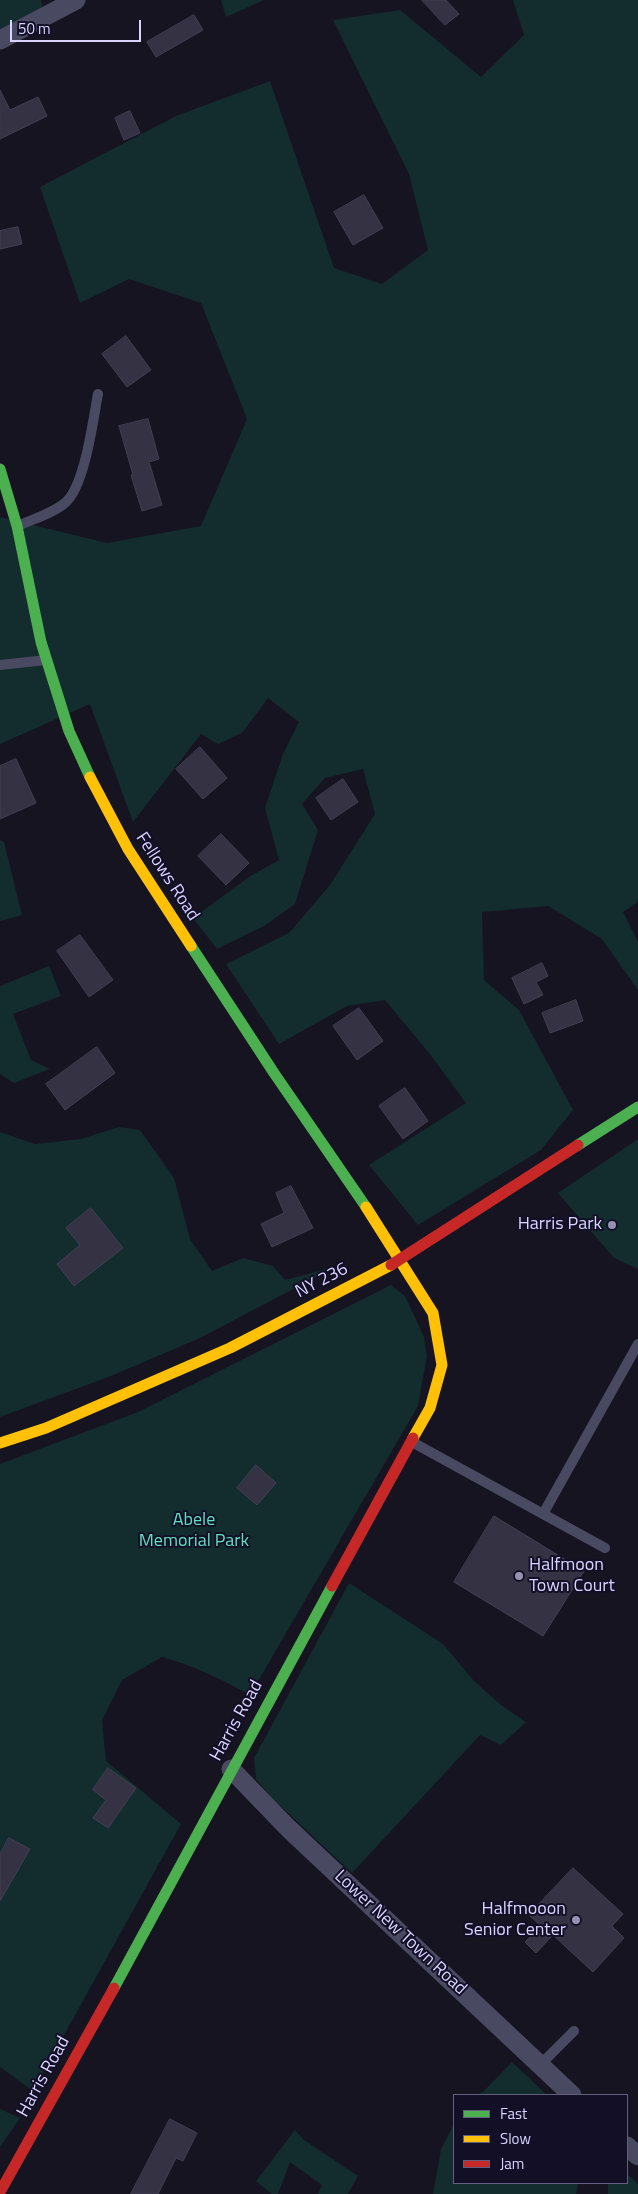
<!DOCTYPE html>
<html>
<head>
<meta charset="utf-8">
<style>
  body { margin:0 }
  #map { position:relative; width:638px; height:2194px; overflow:hidden; background:#161421; font-family:"Titillium Web",sans-serif }
  canvas { display:block }
  .legend { position:absolute; left:453px; top:2094px; width:175px; height:90px; box-sizing:border-box; background:#130f26; border:1px solid #625e7d; margin:0; padding:6px 9px; list-style:none; font-size:15px; color:#d9d4ff }
  .legend li { display:flex; align-items:center; gap:10px; height:25px }
  .legend b { width:25px; border:1px solid #625e7d }
  .scale { position:absolute; left:10px; top:20px; width:131px; height:22px; box-sizing:border-box; border:2px solid #d9d4ff; border-top:0; padding-left:6px; font-size:15px; line-height:18px; white-space:nowrap; color:#d9d4ff; -webkit-text-stroke:4px #130f26; paint-order:stroke }
</style>
</head>
<body>
<div id="map">
<canvas width="638" height="2194"></canvas>
<ul class="legend">
<li><b style="height:6px;background:#4caf50"></b>Fast</li>
<li><b style="height:6px;background:#ffc107"></b>Slow</li>
<li><b style="height:6px;background:#c62828"></b>Jam</li>
</ul>
<div class="scale">50 m</div>
</div>
<script>
const ctx = document.querySelector('canvas').getContext('2d');
ctx.lineJoin = 'round';
function paint(path, color) { ctx.fillStyle = color; ctx.fill(path, 'evenodd'); }
function strokePath(path, color, width, dash) { ctx.strokeStyle = color; ctx.lineWidth = width; ctx.lineCap = dash ? 'butt' : 'round'; ctx.setLineDash(dash || []); ctx.stroke(path); }
function write(font, color, halo, rows, align = 'center') {
  ctx.font = font + ' "Titillium Web",sans-serif'; ctx.lineWidth = 4; ctx.setLineDash([]); ctx.textBaseline = 'middle'; ctx.strokeStyle = halo; ctx.fillStyle = color; for (const [text, x, y, turn = 0] of rows) {
    ctx.save(); ctx.translate(x, y); ctx.rotate((+turn || 0) * Math.PI / 180); ctx.textAlign = isNaN(turn) ? turn : align; if (halo) ctx.strokeText(text, 0, 0); ctx.fillText(text, 0, 0); ctx.restore();
  }
}
const green = new Path2D(`
  M0,0H41L43,8L0,29Z
  M221,0H264L226,17Z
  M513,0H638V902L623,912L638,942V990L602,939L548,906L482,912L484,980L519,1010L573,1110L541,1150L418,1225L369,1165L466,1103L429,1053L385,1000L347,1006L279,1044L226,964L289,933L330,885L375,814L363,769L325,778L302,804L318,830L295,904L264,926L217,949L193,918L249,877L279,860L265,808L283,754L299,722L268,698L242,733L218,744L201,734L133,822L90,704L0,744V517L107,543L201,526L247,419L201,303L129,279L80,303L40,187L176,116L270,81L334,268L382,284L428,250L409,174L333,20L400,10L481,77L524,35Z
  M0,840L4,842L22,915L0,921Z
  M49,966L61,996L13,1014L31,1060L50,1069L14,1083L0,1074V986Z
  M119,1127L140,1130L174,1178L190,1239L212,1271L243,1258L273,1266L285,1280L337,1266L200,1338L111,1376L0,1417V1132L35,1144L81,1139Z
  M638,1139V1269L614,1258L558,1193Z
  M391,1285L405,1296L424,1337L427,1356L418,1406L250,1695C221,1679 194,1666 162,1657L122,1680L102,1720L106,1761L181,1824L33,2091L0,2067V1464L138,1412Z
  M349,1583L443,1644L474,1681L501,1705L526,1722L501,1745L480,1735L352,1873L273,1799L256,1779L254,1758Z
  M512,2062L547,2095H477L484,2091Z
  M0,2109L20,2118L0,2147Z
  M454,2124V2183H578L576,2194H433L441,2149Z
  M295,2130L304,2140L358,2176L348,2194H318L322,2185L290,2162L278,2194H272L256,2181Z
  M627,2174L638,2184V2194H608V2183H627Z`);
const building = new Path2D(`
  M422,0H446L459,14L445,25Z
  M194,15L203,30L156,57L147,42Z
  M0,90L10,110L38,97L47,116L0,139Z
  M130,111L140,133L124,140L115,118Z
  M364,195L383,228L353,245L334,212Z
  M18,227L22,244L0,249V231Z
  M126,336L151,370L127,387L102,354Z
  M148,419L159,459L149,462L162,505L142,511L131,475H133L119,426Z
  M200,747L227,778L203,799L176,769Z
  M16,759L36,803L0,819V766Z
  M343,779L358,802L331,820L316,798Z
  M221,834L249,863L226,885L198,856Z
  M80,935L113,980L89,997L57,951Z
  M542,963L548,976L536,982L543,995L524,1004L512,978Z
  M576,1000L583,1021L550,1033L542,1013Z
  M359,1008L383,1041L357,1060L333,1026Z
  M97,1047L115,1073L65,1110L46,1084Z
  M405,1088L428,1121L403,1139L379,1106Z
  M291,1186L313,1228L272,1247L261,1224L284,1213L276,1193Z
  M91,1208L123,1248L74,1286L57,1264L80,1245L66,1228Z
  M256,1465L276,1483L257,1505L237,1488Z
  M494,1516L584,1571L543,1636L454,1582Z
  M108,1768L136,1788L108,1828L93,1818L106,1800L93,1790Z
  M9,1838L30,1849L0,1901V1854Z
  M573,1868L623,1914L612,1926L624,1938L593,1972L553,1935L536,1953L525,1942L541,1926L529,1915Z
  M170,2119L197,2133L183,2161L176,2158L158,2194H131Z`);
const lane = new Path2D(`
  M18,526C33,519 54,513 66,502C85,485 93,420 98,394
  M0,665L46,660
  M412,1442L605,1548
  M543,1514L638,1344
  M540,2065L574,2031`);
const street = new Path2D(`
  M0,40L76,0
  M231,1769L288,1828L572,2095
  M627,2146L638,2156`);
const fast = new Path2D(`
  M0,469L17,526L41,642L69,731L90,777
  M191,946L274,1073L366,1207
  M578,1145L638,1107
  M114,1988L332,1586`);
const slow = new Path2D(`
  M90,777L128,849L191,946
  M366,1207L433,1313L442,1365L430,1408L413,1438
  M0,1443L46,1428L230,1348L391,1265`);
const jam = new Path2D(`
  M391,1265L578,1145
  M332,1586L413,1438
  M0,2192L114,1988`);
const markers = [
  [612,1225,5,"#9591b1"],
  [519,1576,5,"#9591b1"],
  [576,1920,5,"#9591b1"]
];
const streetNames = [
  ["Fellows Road",167,877,57],
  ["NY 236",322,1281,-27],
  ["Harris Road",237,1721,-61],
  ["Lower New Town Road",400,1933,43],
  ["Harris Road",44,2077,-61]
];
const poiNames = [
  ["Harris Park",602,1225],
  ["Halfmoon",529,1566,"left"],
  ["Town Court",529,1587,"left"],
  ["Halfmooon",566,1910],
  ["Senior Center",566,1931]
];
const parkNames = [
  ["Abele",194,1521],
  ["Memorial Park",194,1542]
];
paint(green, '#132c2d');
paint(building, '#343243');
strokePath(building, '#433f54', 1);
strokePath(lane, '#4a4962', 10);
strokePath(street, '#4a4962', 19);
strokePath(fast, '#4caf50', 11);
strokePath(slow, '#ffc107', 11);
strokePath(jam, '#c62828', 11);
for (const [x, y, r, color] of markers) { const dot = new Path2D(); dot.arc(x, y, r, 0, 2 * Math.PI); ctx.fillStyle = color; ctx.fill(dot); strokePath(dot, '#130f26', 2); }
write('18px', '#d9d4ff', '#130f26', streetNames);
write('18px', '#d9d4ff', '#130f26', poiNames, 'right');
write('18px', '#5fe0c0', '#130f26', parkNames);
</script>
</body>
</html>
